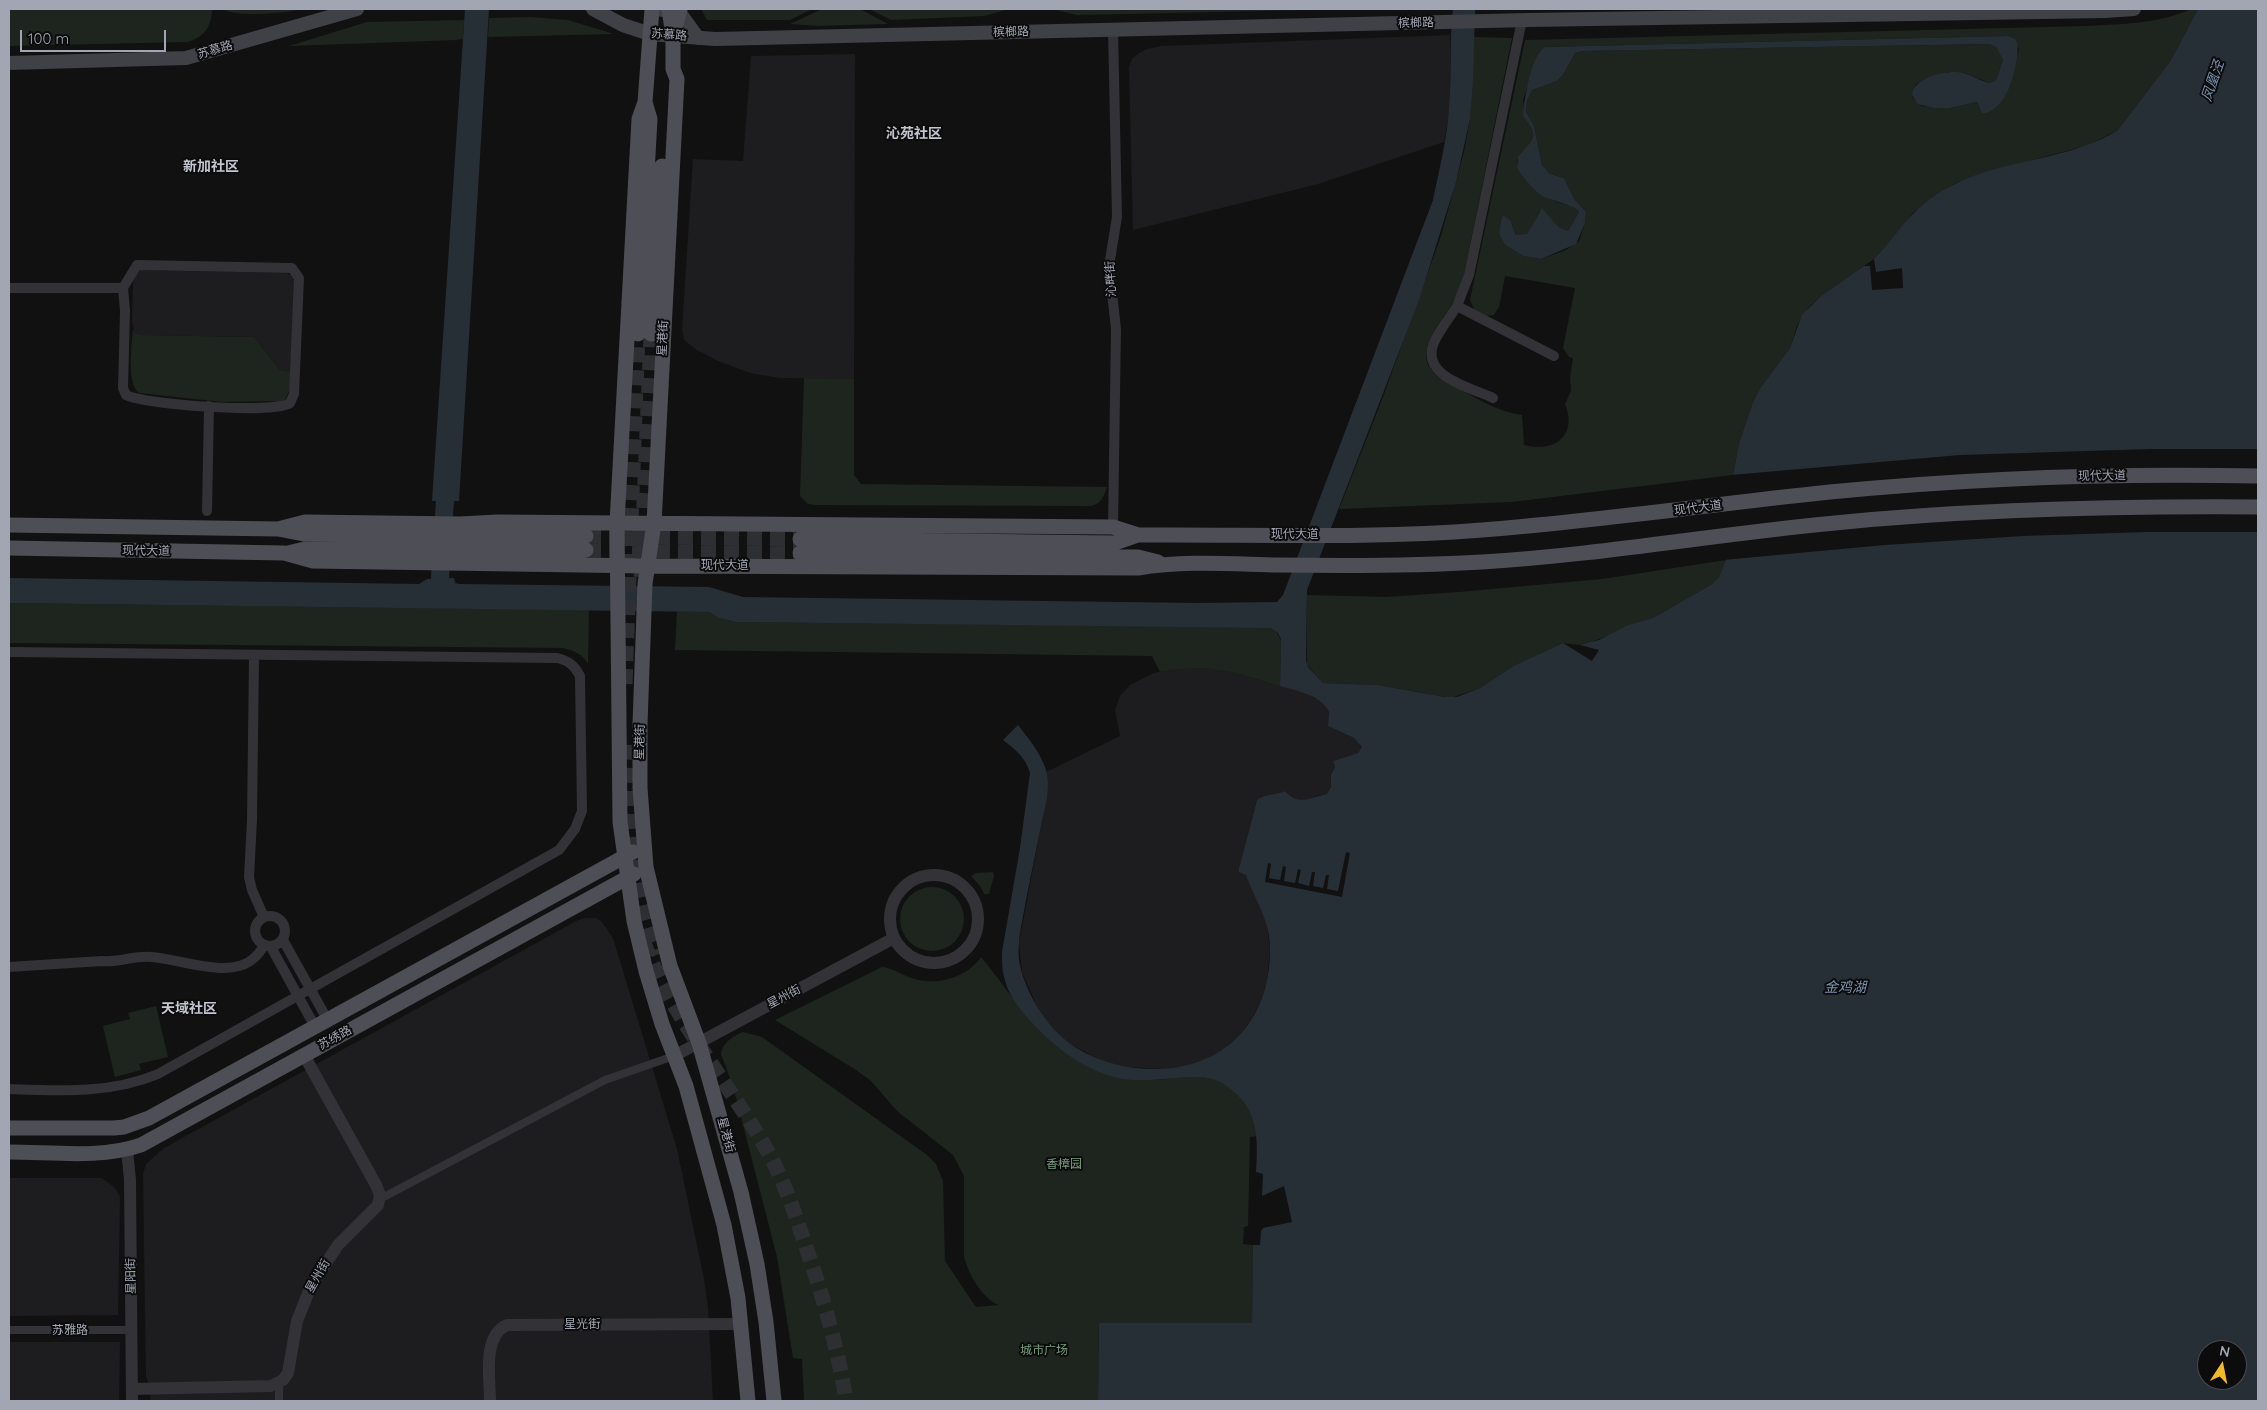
<!DOCTYPE html>
<html>
<head>
<meta charset="utf-8">
<style>
  body { margin:0 }
  #map { position:relative; width:2267px; height:1410px; overflow:hidden; background:#111112; font-family:Quicksand,sans-serif }
  canvas { display:block }
  .frame { position:absolute; inset:0; border:10px solid #a2a6b3; pointer-events:none }
  .north { position:absolute; left:2197px; top:1340px; width:50px; height:50px; box-sizing:border-box; background:#0c0c0d; border:1px solid #484a4f; border-radius:50%; rotate:11deg; font-size:14px; font-weight:700; line-height:20px; text-align:center; color:#a2a6b3 }
  .north::after { content:''; display:block; margin:auto; width:18px; height:22px; background:#f1b92a; clip-path:polygon(50% 0,100% 100%,50% 72%,0 100%) }
  .scale { position:absolute; left:20px; top:30px; width:146px; height:22px; box-sizing:border-box; border:2px solid #a2a6b3; border-top:0; padding-left:6px; font-size:15px; line-height:18px; white-space:nowrap; color:#a2a6b3; -webkit-text-stroke:4px #0c0c0d; paint-order:stroke }
</style>
</head>
<body>
<div id="map">
<canvas width="2267" height="1410"></canvas>
<div class="frame"></div>
<div class="north">N</div>
<div class="scale">100 m</div>
</div>
<script>
const ctx = document.querySelector('canvas').getContext('2d');
ctx.lineJoin = 'round';
function paint(path, color) { ctx.fillStyle = color; ctx.fill(path, 'evenodd'); }
function strokePath(path, color, width, dash) { ctx.strokeStyle = color; ctx.lineWidth = width; ctx.lineCap = dash ? 'butt' : 'round'; ctx.setLineDash(dash || []); ctx.stroke(path); }
function write(font, color, halo, rows, align = 'center') {
  ctx.font = font + ' Quicksand,"Noto Sans SC",sans-serif'; ctx.lineWidth = 4; ctx.setLineDash([]); ctx.textBaseline = 'middle'; ctx.strokeStyle = halo; ctx.fillStyle = color; for (const [text, x, y, turn = 0] of rows) {
    ctx.save(); ctx.translate(x, y); ctx.rotate((+turn || 0) * Math.PI / 180); ctx.textAlign = isNaN(turn) ? turn : align; if (halo) ctx.strokeText(text, 0, 0); ctx.fillText(text, 0, 0); ctx.restore();
  }
}
const built = new Path2D(`
  M1450,35V108L1444,142L1318,184L1133,230L1129,67L1132,59L1139,53L1147,49L1162,46Z
  M855,54L854,379L780,378L750,373L718,361L697,350L684,340L682,330L693,159L743,161L751,56Z
  M140,270L287,273L292,276L295,282L290,372L280,370L254,337L142,335L135,333L132,323L133,284L135,276Z
  M1205,667L1226,670L1305,693L1323,702L1329,712L1328,726L1354,738L1362,747L1358,753L1333,761L1335,767L1331,777L1333,780L1327,794L1316,796L1311,800H1297L1290,797L1285,791L1277,795L1261,796L1256,803L1239,868L1246,875L1265,914L1270,948L1267,980L1261,1001L1251,1020L1240,1035L1224,1049L1202,1062L1190,1066L1163,1069L1126,1067L1100,1060L1065,1041L1045,1019L1036,1004L1022,972L1019,943L1045,805L1046,772L1120,736L1115,710L1120,696L1130,685L1154,673L1181,668Z
  M586,918H596L602,922L613,938L677,1149L704,1279L708,1308L713,1401H150L151,1391L146,1376L143,1174L146,1164L164,1148L578,920Z
  M9,1178H102L114,1187L120,1197L118,1315L9,1316Z
  M9,1342H120L119,1401H9Z`);
const green = new Path2D(`
  M9,9H212C212,26 204,38 187,42L9,46Z
  M223,9H302C287,13 236,18 223,9Z
  M701,9H812L790,20H707Z
  M860,9L888,24L819,26L790,24L820,10Z
  M869,9H1009L984,16L891,20Z
  M1052,9H1355L1077,15Z
  M2191,9H2198L2171,60L2118,130L2089,145L1983,173L1956,183L1939,193L1913,213L1889,244L1874,259L1821,296L1809,307L1797,326L1790,348L1761,387L1753,402L1739,443L1733,475L1512,502L1339,509L1383,397L1441,236L1464,152L1470,119L1474,37L1512,38L1465,270C1462,281 1458,292 1453,302C1443,320 1416,348 1430,368C1436,378 1449,383 1458,388C1479,400 1499,412 1522,415L1524,445C1554,453 1578,436 1565,404L1571,391L1570,378L1573,358L1569,357L1563,348L1575,288L1505,276L1499,307L1494,315L1485,316L1475,311L1470,300L1525,40L2086,26C2121,24 2158,24 2191,9ZM2008,36L2019,49C2014,70 2011,95 1993,109H1980L1977,102L1950,108L1922,106L1913,98L1912,95L1916,84L1926,79L1949,72L1964,73L1990,83L1996,80L2003,60L1996,47L1989,44L1583,51L1575,53L1563,75L1557,81L1532,90L1527,101L1526,112L1534,126L1542,165L1550,174L1564,178L1575,200L1586,212L1585,223L1579,241L1566,250L1541,259L1523,256L1505,245L1499,234L1502,220L1512,224L1516,235H1527L1540,211L1564,231H1568L1579,212C1574,204 1565,205 1557,202C1542,196 1517,179 1517,160C1527,146 1544,136 1526,119L1523,100L1539,52L1545,47Z
  M531,17L568,20L614,34L488,37L489,18Z
  M464,20L463,39L456,40L289,46L367,22Z
  M133,328L135,333L142,335L254,337L280,370L290,372V389L285,400L280,401L222,402L139,393C126,384 132,343 133,328Z
  M804,378L854,379V475L861,484L1107,487C1104,496 1101,504 1091,506L815,505L808,504L800,496Z
  M1726,560L1719,577L1712,584L1653,618L1589,643L1580,645L1563,643L1515,665L1480,688L1451,698L1378,685L1323,683L1307,665V595L1386,597L1459,592L1602,579Z
  M9,603L589,610L588,664C582,654 575,651 563,648L9,643Z
  M677,611L709,612L719,618L736,622L1265,627L1275,629L1281,640L1280,686C1233,672 1210,662 1160,672L1152,656L675,650Z
  M993,872L994,876L989,894H984L980,886L971,876L976,873Z
  M900 919a32 32 0 1 1 64 0a32 32 0 1 1-64 0Z
  M981,957C1016,999 1038,1042 1089,1067C1106,1075 1130,1079 1148,1080C1166,1081 1184,1075 1202,1077C1232,1080 1254,1106 1257,1136L1250,1137L1248,1226L1244,1227L1243,1244L1253,1245L1252,1323H1099L1098,1401H804L802,1359L793,1358L777,1257L733,1086L721,1054C723,1042 733,1036 743,1032L762,1037L927,1155L936,1164L943,1181L945,1261L976,1307L999,1305C983,1300 966,1271 964,1255V1176L953,1155L897,1111L871,1081L856,1070L775,1020L882,967C894,968 903,976 915,979C937,986 968,977 981,957Z
  M156,1006L168,1057L139,1064L141,1070L115,1077L103,1026L130,1019L128,1013Z`);
const water = new Path2D(`
  M465,9H489L459,501H432Z
  M1453,9H1475L1473,81L1470,119L1456,182L1419,300L1307,590L1306,661L1308,667L1323,683L1378,685L1445,697H1457L1480,688L1515,665L1563,643L1592,661L1599,650L1580,645L1599,640L1626,626L1653,618L1712,584L1719,577L1727,557L1733,475L1739,443L1753,402L1761,387L1790,348L1802,315L1821,296L1864,266H1870L1872,290L1903,288L1902,268L1876,272L1874,259C1889,245 1900,226 1914,213C1926,201 1940,191 1955,184C2006,158 2069,161 2118,130L2171,60L2198,9H2258V1401H1098L1099,1323H1252L1253,1245H1260L1261,1231L1263,1228L1292,1222L1284,1186L1262,1196L1263,1174L1256,1172C1258,1142 1259,1113 1234,1092C1224,1083 1214,1078 1200,1077C1175,1076 1150,1083 1124,1079C1089,1073 1058,1051 1034,1025C1012,1001 1001,985 1002,952L1020,848L1030,773C1026,758 1015,749 1003,740L1018,725C1028,738 1041,753 1046,770C1051,787 1045,808 1041,826C1036,850 1031,875 1026,900C1023,919 1017,940 1019,960C1022,980 1033,1002 1045,1018C1066,1048 1099,1063 1135,1068C1214,1077 1270,1030 1270,949C1270,920 1255,900 1246,875L1239,872V868L1257,800C1264,793 1276,796 1285,791C1299,807 1311,797 1327,794L1331,786V775L1335,767L1333,761L1358,753L1362,747L1354,738L1328,726L1329,712C1322,695 1296,691 1280,686L1281,639L1278,633L1271,628L736,622L719,618L709,612L9,603V578L419,584L427,579L454,578L455,583L459,584L709,587L743,597L1197,603L1277,602L1283,595L1433,200C1439,170 1447,139 1449,109C1452,75 1449,42 1453,9ZM2207,1350H2237V1380H2207Z
  M2008,36L2015,39C2023,49 2011,88 2004,98C2000,104 1993,111 1986,113H1982L1977,102L1950,108H1934L1918,104L1912,95C1913,77 1949,69 1963,73C1972,75 1980,81 1990,83L1996,80L2003,60L1996,47L1989,44L1583,51L1575,53L1563,75L1557,81L1532,90L1527,101L1526,112L1534,126L1542,165L1550,174L1564,178L1575,200L1586,212L1585,223L1576,244L1541,259L1523,256L1505,245L1499,234L1502,217L1504,216L1510,220L1516,235L1527,234L1542,208C1549,216 1557,229 1568,231L1579,212C1575,205 1553,201 1544,197C1534,191 1523,178 1517,168L1518,157C1533,139 1541,137 1523,116C1524,101 1531,54 1545,47Z`);
const pier = new Path2D(`
  M2151,449H2258V532H2147L2023,536L1885,545L1723,560L1731,475L1960,455Z
  M1346,852L1350,853L1342,897L1265,882L1268,863L1271,864L1269,878L1280,880L1283,866L1286,867L1284,881L1295,883L1298,869L1301,870L1298,883L1309,886L1312,872H1315L1313,886L1323,888L1326,875H1329L1327,889L1338,891Z`);
const river = new Path2D(`
  M443,529L445,501
  M440,579L441,556`);
const primaryTunnel = new Path2D(`
  M586,536L800,539
  M586,550L800,553
  M641,577L651,334
  M625,684L638,334
  M633,745C630,814 631,889 659,954
  M644,943C673,1019 727,1080 767,1150C783,1179 794,1210 804,1241C822,1293 838,1347 846,1401`);
const pedestrian = new Path2D(`
  M380,1199L605,1080L674,1056
  M9,1330H132
  M279,1382V1401`);
const minor = new Path2D(`
  M1522,20L1469,275L1457,306L1554,356
  M1113,30L1117,217L1109,266L1116,329L1113,527
  M137,265L292,268L299,278L294,394L290,403C273,414 146,405 126,395L123,388L125,311L123,288Z
  M9,288H123
  M1457,306C1449,319 1438,331 1433,345C1422,377 1472,388 1493,398
  M207,511L209,406
  M9,652L557,658C569,661 574,665 580,676L582,811L575,829L559,850L158,1074C111,1094 59,1091 9,1089
  M254,656L252,820L249,877L252,890L264,917
  M255 931a15 15 0 1 1 30 0a15 15 0 1 1-30 0Z
  M283,940L327,1019
  M271,947L314,1025
  M9,967L102,961C119,963 134,955 152,957C180,959 231,980 254,958C258,955 261,950 264,946`);
const tertiary = new Path2D(`
  M890 919a44 44 0 1 1 88 0a44 44 0 1 1-88 0Z
  M674,1056L894,938
  M127,1150L130,1180L132,1401
  M132,1389L271,1386L283,1380L288,1373L297,1321L311,1286L338,1245L378,1205L380,1195L376,1185L304,1055
  M490,1401C490,1378 482,1336 507,1325L741,1324`);
const secondary = new Path2D(`
  M593,9L623,25L650,34L715,39L1529,20L2105,11L2134,9
  M658,9L680,13L698,38
  M9,63L186,58L357,9`);
const primary = new Path2D(`
  M652,9L645,102L639,119L617,523L620,822L634,921L646,971L662,1024L686,1086L724,1225L738,1298L748,1401
  M669,9L673,36V69L677,79L654,523L645,584L640,724V788L646,867L670,966L699,1043L741,1192L757,1264L766,1322L774,1401
  M674,32L680,9
  M638,334L650,119L645,102
  M651,334L662,166
  M9,525L278,529L304,534L586,536
  M278,529L305,522L460,524L497,522L1113,527L1138,535C1253,534 1368,539 1482,530C1599,521 1714,504 1830,492C1972,478 2116,473 2258,476
  M800,539L1115,543L1138,535
  M9,548L284,553L313,561L647,566L1138,568C1184,560 1232,564 1278,565C1346,566 1414,566 1482,562C1600,555 1717,534 1835,523C1976,509 2117,506 2258,507
  M288,553L313,547L586,550
  M800,553L1138,557L1158,562
  M9,1128H114L124,1127L149,1118L633,852
  M9,1152C52,1152 100,1159 141,1145L634,874`);
const streetNames = [
  ["槟榔路",1416,23,-1],
  ["槟榔路",1011,32,-1],
  ["苏慕路",669,35,5],
  ["苏慕路",215,50,-16],
  ["沁畔街",1111,279,-93],
  ["星港街",663,338,-87],
  ["现代大道",2102,476,-1],
  ["现代大道",1698,508,-7],
  ["现代大道",1295,534],
  ["现代大道",146,551,1],
  ["现代大道",725,565],
  ["星港街",640,742,-89],
  ["星州街",784,997,-28],
  ["苏绣路",335,1038,-29],
  ["星港街",726,1135,75],
  ["星阳街",131,1276,-91],
  ["星州街",318,1276,-60],
  ["星光街",582,1324],
  ["苏雅路",70,1330]
];
const parkNames = [
  ["香樟园",1064,1164],
  ["城市广场",1044,1350]
];
const waterNames = [
  ["凤凰泾",2213,81,-71],
  ["金鸡湖",1845,988]
];
const neighbourhoodNames = [
  ["沁苑社区",914,134],
  ["新加社区",211,167],
  ["天域社区",189,1009]
];
paint(built, '#1d1d1f');
paint(green, '#1d251e');
paint(water, '#272f36');
paint(pier, '#111112');
strokePath(river, '#272f36', 18);
strokePath(primaryTunnel, '#2e2f32', 15, [15, 8]);
strokePath(pedestrian, '#323237', 8);
strokePath(minor, '#323237', 10);
strokePath(tertiary, '#323237', 12);
strokePath(secondary, '#404147', 14);
strokePath(primary, '#4e4f56', 15);
write('12px', '#a2a6b3', '#0c0c0d', streetNames);
write('12px', '#799e7d', '#0c0c0d', parkNames);
write('italic 14px', '#7892af', '#0c0c0d', waterNames);
write('bold 14px', '#c3c6cf', '#0c0c0d', neighbourhoodNames);
</script>
</body>
</html>
